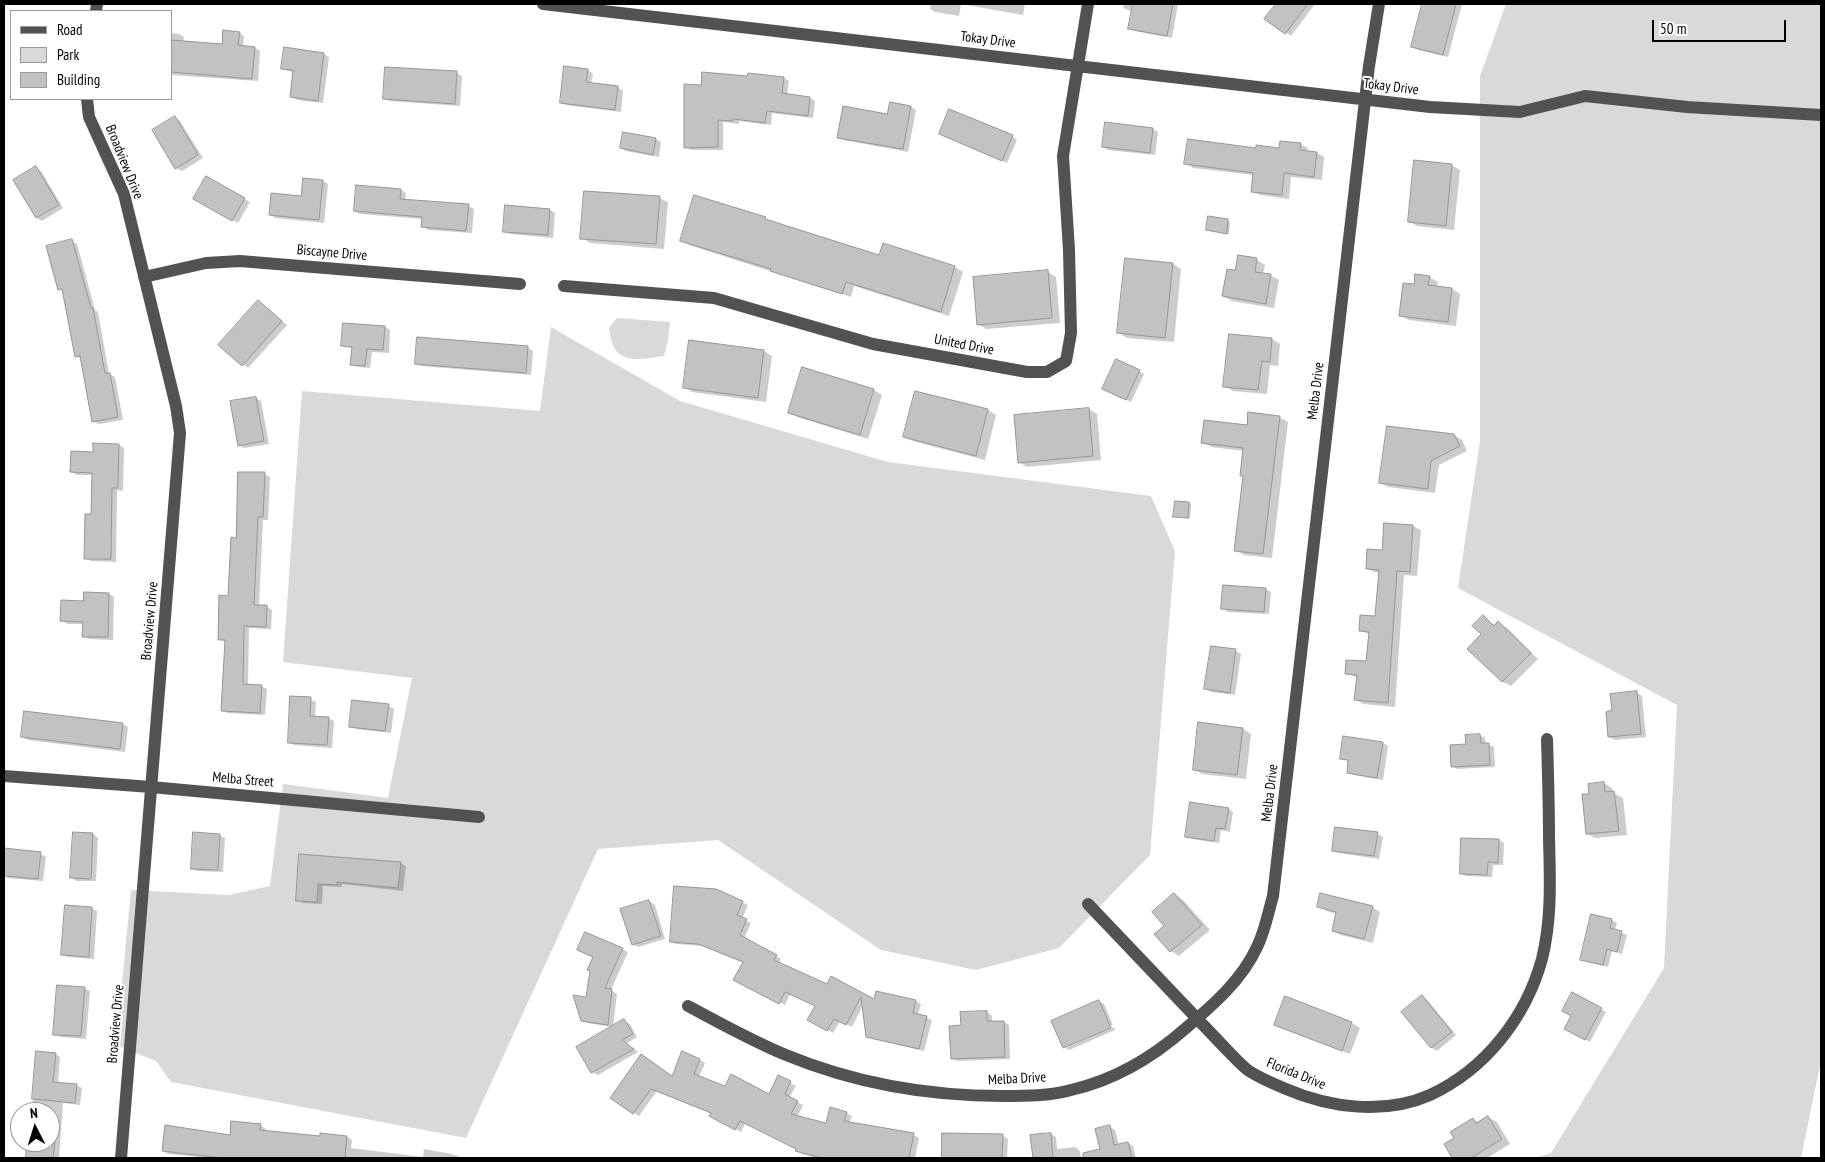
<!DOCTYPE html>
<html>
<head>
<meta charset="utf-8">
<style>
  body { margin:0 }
  #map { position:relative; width:1825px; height:1162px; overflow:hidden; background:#fff; font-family:"PT Sans Narrow",sans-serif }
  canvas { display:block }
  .frame { position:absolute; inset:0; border:5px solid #000; pointer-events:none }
  .legend { position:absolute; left:10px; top:10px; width:162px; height:90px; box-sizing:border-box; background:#fff; border:1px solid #999; margin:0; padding:6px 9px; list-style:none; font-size:15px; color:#000 }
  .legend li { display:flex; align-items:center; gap:10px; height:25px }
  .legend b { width:25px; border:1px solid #999 }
  .north { position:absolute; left:10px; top:1102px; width:50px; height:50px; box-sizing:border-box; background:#fff; border:1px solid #999; border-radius:50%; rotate:355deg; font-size:14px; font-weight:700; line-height:20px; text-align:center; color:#000 }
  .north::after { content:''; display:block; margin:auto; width:18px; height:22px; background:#000; clip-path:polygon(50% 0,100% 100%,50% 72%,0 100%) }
  .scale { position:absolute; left:1652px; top:20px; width:134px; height:22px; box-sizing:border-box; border:2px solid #000; border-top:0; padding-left:6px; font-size:15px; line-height:18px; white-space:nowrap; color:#000; -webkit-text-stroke:4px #fff; paint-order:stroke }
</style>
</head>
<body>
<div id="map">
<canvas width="1825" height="1162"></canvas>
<div class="frame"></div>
<ul class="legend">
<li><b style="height:6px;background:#525252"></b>Road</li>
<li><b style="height:14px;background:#d9d9d9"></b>Park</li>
<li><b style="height:14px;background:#c2c2c2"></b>Building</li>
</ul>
<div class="north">N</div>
<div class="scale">50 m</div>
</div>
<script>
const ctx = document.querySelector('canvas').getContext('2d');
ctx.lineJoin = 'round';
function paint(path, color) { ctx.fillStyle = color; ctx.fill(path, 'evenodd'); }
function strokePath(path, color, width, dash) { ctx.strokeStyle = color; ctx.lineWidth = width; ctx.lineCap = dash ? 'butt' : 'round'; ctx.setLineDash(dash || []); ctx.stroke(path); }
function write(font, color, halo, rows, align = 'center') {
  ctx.font = font + ' "PT Sans Narrow",sans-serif'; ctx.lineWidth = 4; ctx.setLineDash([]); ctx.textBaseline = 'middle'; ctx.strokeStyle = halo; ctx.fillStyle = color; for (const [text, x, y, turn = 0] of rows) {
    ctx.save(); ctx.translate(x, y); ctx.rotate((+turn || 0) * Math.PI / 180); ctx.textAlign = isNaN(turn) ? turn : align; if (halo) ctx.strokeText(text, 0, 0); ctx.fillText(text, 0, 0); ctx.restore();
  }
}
const green = new Path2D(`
  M1506,4H1821V1060L1801,1158H1536L1551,1153L1664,968L1677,705L1458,588L1480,441V76Z
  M617,318L670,322L668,340L664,356C635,360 613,366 609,328Z
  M551,327L680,401L888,462L1151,496L1175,551L1150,855L1059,948L976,970L881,950L718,840L598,849L466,1138L171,1082L156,1061L116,1045L131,890L229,895L270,886L283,784L388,798L412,678L283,662L302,391L540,411Z`);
const shadow = new Path2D(`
  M931,4H961L959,16L935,12L930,9Z
  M961,4H1025L1023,15Z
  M1124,4H1178L1172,38L1135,31L1130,28L1133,12L1123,8Z
  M1277,4H1315L1291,36L1266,18Z
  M1424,4H1462L1448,57L1418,50L1413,46Z
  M171,33L179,34L184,37L183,42L223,45L239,33L244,36L243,47L255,48L260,51L258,81L171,75Z
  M285,49L324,54L329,57L323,103L297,100L291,96L294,72L287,71L282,68Z
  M588,70L593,74L591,84L618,87L623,91L621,112L566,105L561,102Z
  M457,73L462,76L460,106L390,101L384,98Z
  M749,74L784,78L789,81L787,95L810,98L815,101L813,118L772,113L771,125L739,121V124L723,122V150H691L686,147L702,87L748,77Z
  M911,107L916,110L908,152L844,140L838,137Z
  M175,118L180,121L203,158L182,171L176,168Z
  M1153,129L1158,132L1155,155L1108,150L1103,147Z
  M624,133L656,139L661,142L659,157L626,151L621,148Z
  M940,134L1012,136L1017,140L1007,163Z
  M1300,144L1308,148L1307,152L1317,153L1324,157L1322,180L1291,177L1289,199L1260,195L1252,191L1254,175L1193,168L1186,163L1257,149H1281Z
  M1451,165L1460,170L1454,230L1417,226L1409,221Z
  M36,168L41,171L63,208L42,221L37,218Z
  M206,178L250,202L238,223L194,198Z
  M323,181L328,184L324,223L275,218L270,214L302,198Z
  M401,190L406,193L405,201L468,206L474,209L472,233L428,230L423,226V219L360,214L355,211Z
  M695,196L880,256L955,267L963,272L949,316L854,286L851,297L689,245L681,240Z
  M659,198L668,202L664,249L590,243L582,238Z
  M550,210L555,213L553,238L510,234L504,231Z
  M1227,220L1230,222L1229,234L1208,230Z
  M72,241L77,244L95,310L98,312L109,374L115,377L123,420L99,424L93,421L82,359L76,356L64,292L59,289Z
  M1257,260L1265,265L1263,274L1270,275L1279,280L1274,308L1232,301L1223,296L1236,272Z
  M1173,264L1181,269L1174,342L1127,338L1119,333Z
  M1048,272L1056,277L1060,323L986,329L978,324Z
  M1429,277L1438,282L1437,288L1452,289L1460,294L1456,326L1409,320L1401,316L1415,286Z
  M258,301L287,325L248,368L219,345Z
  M385,327L390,330L389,353L372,352L370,368L357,367L352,364L353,349L342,345Z
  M1230,335L1272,339L1280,344L1278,366L1270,365L1267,394L1233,391L1225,386Z
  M528,348L533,351L531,375L421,366L416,363Z
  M764,351L772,356L766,402L692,392L684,387Z
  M803,369L874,390L882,395L868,439L797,417L789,412Z
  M1139,371L1144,374L1131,402L1109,392Z
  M916,392L988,410L996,415L985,460L913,441L904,437Z
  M256,398L261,401L269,444L244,448L239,445Z
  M1089,409L1097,414L1101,460L1027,467L1019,462Z
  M1279,417L1288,422L1272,558L1244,555L1235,550L1244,477L1241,475L1244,451L1211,447L1203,442Z
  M1454,435L1462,440L1467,451L1439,465L1435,493L1388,487L1380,483Z
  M119,445L124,448L123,491L117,490L116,562L91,561L85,558L92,515L94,475H77L72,472L94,453Z
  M264,474L270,477L268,520H263L259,606L267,607L272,610L271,629L249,628L248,685L261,686L267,689L265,715L227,713L222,710L226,642L219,639L229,597L237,539Z
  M1189,503L1191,504L1190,519L1175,516Z
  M1413,526L1421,530L1417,576L1404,575L1395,707L1363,704L1356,700L1358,678L1346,673L1367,663L1370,635L1360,630L1376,617L1380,573L1374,572L1367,568L1383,551Z
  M1266,589L1271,592L1269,614L1228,612L1222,608Z
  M109,594L114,597L113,640L89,639L83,636L84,624H67L62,621L85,602Z
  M1483,617L1496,626L1498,623L1507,628L1538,659L1511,686L1503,682L1469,649L1483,634Z
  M1212,647L1236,651L1241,654L1235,695L1211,692L1206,688Z
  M1637,693L1642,696L1646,737L1615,740L1609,737L1613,710Z
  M310,699L316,702L315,717L328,718L334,721L332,748L294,745L289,742Z
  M388,706L394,709L391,733L356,729L350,726Z
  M122,724L128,727L125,752L28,740L22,737Z
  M1243,729L1251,734L1246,779L1202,774L1194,769Z
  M1480,735L1485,738L1486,744L1494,747L1495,767L1457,769L1452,766L1467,745Z
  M1383,743L1388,746L1383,780L1353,775L1348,772L1350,762L1341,758Z
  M1604,783L1612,788L1613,793L1623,798L1627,835L1595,838L1587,834L1590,795Z
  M1228,809L1233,812L1230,832L1221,830L1219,843L1192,839L1186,836Z
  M93,834L98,838L96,881H77L72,878Z
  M1377,834L1383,837L1379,859L1339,853L1333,850Z
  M219,835L225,838L223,872L197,871L192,868Z
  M1499,840L1504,843L1503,865H1493L1492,877L1466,876L1461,873Z
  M5,850L40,854L46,857L43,881L8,878L4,875Z
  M300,856L400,863L406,866L403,891L342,884V887L323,886L322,904L303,903L298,900Z
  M716,890L748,905L742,919L751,923L744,939L781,959L779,963L827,986L875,1001H915L921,1004L918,1015L932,1020L924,1051L873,1039L867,1036L863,1005L852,1027L840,1021L833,1033L809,1020L816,1006L790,994L785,1005L735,979L744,963L705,946L676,944L671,941Z
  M1175,895L1183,900L1210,930L1179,956L1171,951L1156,935L1166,926Z
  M649,901L655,905L665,939L638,947L633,944Z
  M1318,906L1372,907L1380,912L1373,943L1341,935L1333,931L1337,914L1327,911Z
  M66,907L92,908L97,911L94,959L68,957L62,954Z
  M1592,915L1612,920L1617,923L1615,930L1627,935L1622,954L1612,951L1608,967L1587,962L1582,959Z
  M586,933L628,952L611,990L617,994L613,1027L587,1023L582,1020L595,957Z
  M84,988L90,991L86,1039L60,1037L55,1034Z
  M1572,994L1606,1012L1590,1042L1566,1029L1573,1016Z
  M1422,997L1427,1000L1456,1035L1437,1051L1432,1048L1403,1012Z
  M1285,998L1352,1023L1360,1028L1350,1054L1284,1029L1275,1025Z
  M1099,1001L1104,1004L1113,1025L1065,1046V1048L1064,1047Z
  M987,1012L992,1016V1022H1004L1009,1025L1010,1059L957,1061L952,1058L962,1027Z
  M624,1021L630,1024L637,1037L626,1044L638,1052L598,1075L592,1072Z
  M1114,1027L1115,1030L1069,1050L1065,1048Z
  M37,1052L55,1054L60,1057L58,1083L76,1085L82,1088L80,1105L63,1103L59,1158H27L28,1142H50V1112H32Z
  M700,1060L705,1063L699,1077L726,1087L769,1095L779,1077L796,1086L789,1098L803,1105L797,1117L827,1125L846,1113L852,1116L849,1124L913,1135L919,1138L915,1158H818L802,1154L797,1151V1149L745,1123L741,1132L711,1116L712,1113L657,1091L639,1116L612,1098L673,1077Z
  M1488,1117L1497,1122L1510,1144L1487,1158H1454L1445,1145L1455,1139L1473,1119L1479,1123Z
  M260,1125L266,1129L265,1132L321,1137H347L352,1140L351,1148L423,1157L424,1149L452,1154L462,1158H209L168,1154L163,1151L231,1136Z
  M1109,1127L1115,1130L1119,1145L1128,1143L1133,1146L1136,1158H1104L1097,1130Z
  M944,1134L1003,1136L1008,1139L1007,1158H943Z
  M1051,1134L1056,1137L1057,1149L1075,1147L1080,1151L1081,1158H1034L1032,1136Z`);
const building = new Path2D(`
  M1133,4H1173L1167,36L1128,29Z
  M1276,4H1308L1285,34L1264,19Z
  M1422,4H1456L1443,55L1411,47Z
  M223,30L240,32L238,45L255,47L252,79L171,72V40L222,44Z
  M284,47L324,53L318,101L290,97L293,70L281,69Z
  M564,66L588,69L586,82L618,86L615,110L560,103Z
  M385,67L457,71L455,104L383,99Z
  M702,72L747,76L748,73L784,77L782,93L810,97L808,116L767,111L765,123L734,119L733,121L718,120V147L684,148V84L701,85Z
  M890,102L911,106L903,149L837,138L843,106L887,114Z
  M949,109L1013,135L1002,161L939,134Z
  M175,116L198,155L175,169L152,130Z
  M1105,122L1153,128L1150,153L1102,147Z
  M623,132L656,138L653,155L620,148Z
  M1188,139L1256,148V145L1279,148L1280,141L1301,143L1300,150L1317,152L1314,177L1284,173L1282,195L1251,192L1253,173L1184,164Z
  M1414,160L1452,164L1446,226L1408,222Z
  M36,166L59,205L36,218L13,180Z
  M206,176L245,198L232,221L193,199Z
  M303,178L323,180L319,220L269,215L271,193L301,196Z
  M356,185L401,189L400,199L469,204L466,231L421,227L422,217L354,211Z
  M584,191L660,196L656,244L580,239Z
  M694,195L766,217L765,219L879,255L883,243L955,266L941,312L846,282L842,294L770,271L771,269L680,241Z
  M505,205L550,209L548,235L503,232Z
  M1208,216L1228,219L1227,234L1206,230Z
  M72,239L91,308H93L105,373H110L118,417L92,422L80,356L75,357L62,289L58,290L46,246Z
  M1238,255L1257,258L1255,272L1271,274L1266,304L1222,296L1227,269L1235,270Z
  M1125,258L1173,263L1165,338L1117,333Z
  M1048,270L1052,318L977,325L973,277Z
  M1415,274L1430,276L1428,285L1452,288L1448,322L1399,316L1403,283L1414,284Z
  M258,300L282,321L242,366L218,345Z
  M343,323L385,326L383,350L367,349L365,366L350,365L352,347L341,346Z
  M1229,334L1272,338L1270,362L1262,361L1258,390L1223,387Z
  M417,337L528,346L526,373L415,364Z
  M689,340L764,350L758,398L683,388Z
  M1116,359L1140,370L1126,400L1102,389Z
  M802,367L874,389L860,435L788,413Z
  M915,391L988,409L976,456L903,437Z
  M256,397L264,441L238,446L230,401Z
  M1089,408L1093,456L1018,463L1014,415Z
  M1248,412L1280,416L1263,554L1234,551L1243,476H1240L1243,448L1201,443L1204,420L1247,425Z
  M1387,426L1454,434L1460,446L1431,461L1428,489L1379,483Z
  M93,443L119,444L118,488H112L111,559H84L85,514H91L92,473L70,472L71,451L93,452Z
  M238,472H265L263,517H258L254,605H267L266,627L244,626L243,684L262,685L260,713L221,711L225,640H218L219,595L228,596L231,537L236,538Z
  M1175,501L1189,502L1188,518L1173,517Z
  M1384,523L1413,525L1410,572L1397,571L1388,703L1354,700L1357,675L1345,674L1346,660L1366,661L1369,632L1359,631L1360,615L1375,616L1379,570L1366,569L1367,549L1382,550Z
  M1223,585L1266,588L1264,612L1221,609Z
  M84,592L109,593L108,637H82L83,622L60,621L61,600L83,601Z
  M1483,615L1494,626L1498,621L1531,653L1502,682L1467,649L1481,634L1472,626Z
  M1211,646L1236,649L1230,693L1204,689Z
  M1637,691L1641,734L1608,737L1606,712L1612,710L1610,694Z
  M290,696L311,697L310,716L329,717L327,745L288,743Z
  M352,700L389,704L385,731L349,727Z
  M24,711L123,723L120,749L21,737Z
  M1198,722L1243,728L1237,775L1193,770Z
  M1480,734L1481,743H1489L1490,765L1451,767L1450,745L1466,744L1465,735Z
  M1343,736L1383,742L1377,778L1347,773L1348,760L1340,759Z
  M1604,782L1605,792L1614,791L1619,831L1586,834L1582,794H1589L1588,784Z
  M1190,802L1229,808L1225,829L1216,828L1214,841L1185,837Z
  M1335,827L1378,832L1374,856L1332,851Z
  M73,832L93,833L91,879L70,878Z
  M193,832L220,834L218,870L191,869Z
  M1461,838L1499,839L1498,863L1488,862L1487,875L1460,874Z
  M4,848L41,852L38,879L4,876Z
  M299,854L401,862L398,888L337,882V885L318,884L317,902L296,901Z
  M674,886L716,889L743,901L737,915L747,919L740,935L777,955L774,960L827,984L831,976L874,999L876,991L916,1000L913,1013L927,1016L919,1049L866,1037L861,997L846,1025L834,1019L827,1031L807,1020L815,1006L785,992L779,1004L733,980L743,962L698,944L670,942Z
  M1174,893L1202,925L1170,952L1154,934L1164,926L1152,912Z
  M1320,893L1373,906L1364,939L1332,931L1336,912L1317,907Z
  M649,900L661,936L632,945L620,909Z
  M65,905L92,907L89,957L61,955Z
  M1591,914L1612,919L1610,928L1622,931L1617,952L1607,949L1603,965L1580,960Z
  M585,932L623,948L605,988L612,989L608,1025L581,1021L573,995L586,997L590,971L587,970L593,957L577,950Z
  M57,985L85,987L81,1036L53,1035Z
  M1572,992L1602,1008L1585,1040L1564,1029L1571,1016L1562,1011Z
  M1422,995L1452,1032L1431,1048L1401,1012Z
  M1285,996L1352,1022L1342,1051L1274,1025Z
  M1099,1000L1111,1028L1063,1048L1051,1021Z
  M987,1011V1021H1004L1005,1057L951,1059L949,1026L961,1025L960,1012Z
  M624,1019L633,1034L622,1040L634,1049L591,1073L576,1047Z
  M36,1051L56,1053L53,1082L77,1084L75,1103L32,1099Z
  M682,1051L700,1059L694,1074L725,1086L731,1074L769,1094L778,1075L791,1081L785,1094L798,1101L791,1114L826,1123L830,1107L847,1112L844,1121L914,1133L909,1158H821L795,1151L796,1149L740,1121L735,1130L709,1116L711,1113L651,1089L633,1114L610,1098L641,1054L672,1076Z
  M1488,1116L1502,1139L1471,1158H1452L1444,1144L1454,1138L1450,1132L1473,1118L1476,1123Z
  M231,1121L261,1124L260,1130L320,1136V1133L347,1136L345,1158H222L162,1151L165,1125L230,1135Z
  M1110,1125L1114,1145L1128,1142L1132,1158H1083V1153L1100,1149L1095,1129Z
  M942,1133L1003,1134L1002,1158H942Z
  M1051,1133L1053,1158H1033L1030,1135Z
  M27,1142H55L53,1158H26Z`);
const minor = new Path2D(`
  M543,4L1430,107L1520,112L1585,96L1687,107L1821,115
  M96,11L97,4
  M87,99L89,117L124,194L176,406L180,433L121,1158
  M144,277L206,263L240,261L520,284
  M564,286L714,298L873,344L1027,372H1047L1066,361L1071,333L1069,250L1063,156L1088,4
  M4,776L151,787L479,817
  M1088,904L1227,1050C1234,1057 1241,1065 1249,1071C1260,1078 1274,1084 1286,1089C1330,1108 1385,1115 1430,1095C1486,1069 1526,1017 1542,959C1552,919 1550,878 1549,838C1549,805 1548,772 1547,739
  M688,1006C720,1023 752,1041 786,1055C854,1083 930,1096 1003,1096C1026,1096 1049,1096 1071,1090C1115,1080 1152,1058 1186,1028C1213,1005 1242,980 1257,947C1265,931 1268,913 1273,896L1369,66L1379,4`);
const streetNames = [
  ["Tokay Drive",988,40,7],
  ["Tokay Drive",1391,87,7],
  ["Broadview Drive",124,162,68],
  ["Biscayne Drive",332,253,5],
  ["United Drive",964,345,11],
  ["Melba Drive",1316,391,-83],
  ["Broadview Drive",150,621,-85],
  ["Melba Street",243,780,5],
  ["Melba Drive",1270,793,-83],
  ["Broadview Drive",116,1024,-85],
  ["Florida Drive",1296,1074,22],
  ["Melba Drive",1017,1079,-3]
];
paint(green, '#d9d9d9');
paint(shadow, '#0003');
paint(building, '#c2c2c2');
strokePath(building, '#969696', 1);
strokePath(minor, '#525252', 12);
write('14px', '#000', '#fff', streetNames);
</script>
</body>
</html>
